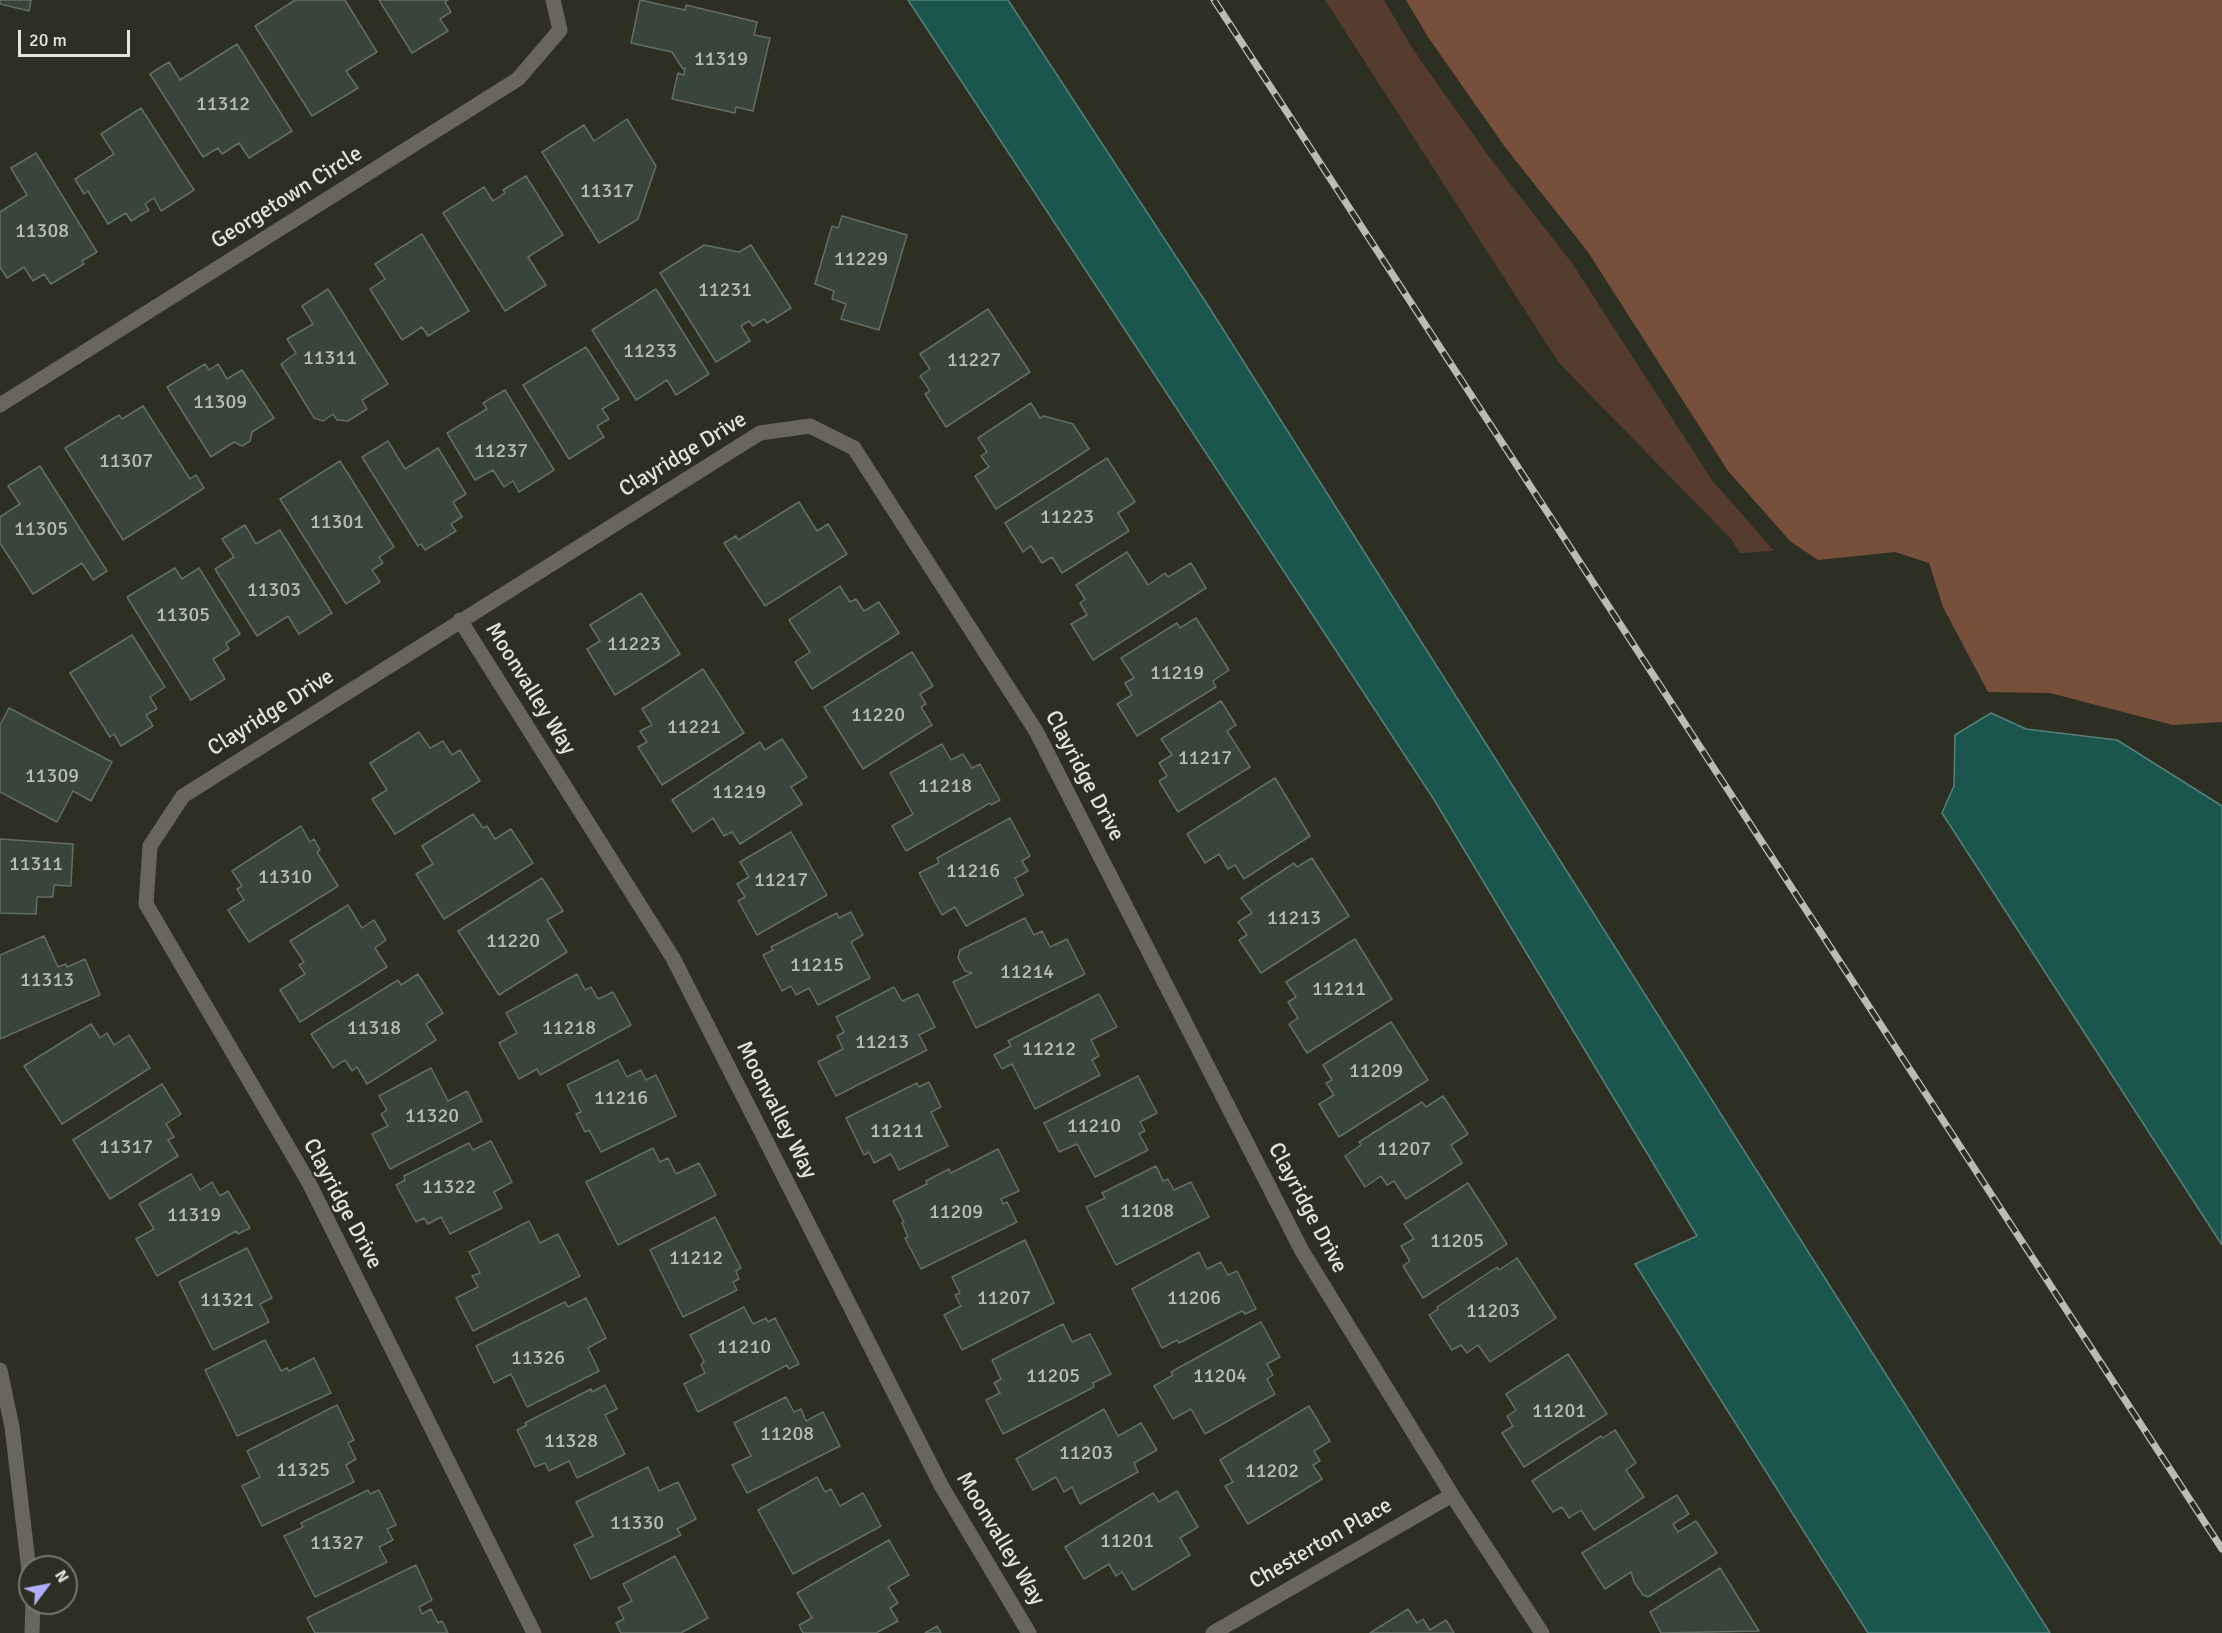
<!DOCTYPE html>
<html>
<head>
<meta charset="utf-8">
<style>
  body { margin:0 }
  #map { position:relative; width:2222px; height:1633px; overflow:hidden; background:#2d2f23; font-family:Signika,sans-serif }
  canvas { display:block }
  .north { position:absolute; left:18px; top:1555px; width:60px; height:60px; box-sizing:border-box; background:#2d2f23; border:2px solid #76776d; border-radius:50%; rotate:58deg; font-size:16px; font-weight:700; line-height:24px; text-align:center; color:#e3e4dc }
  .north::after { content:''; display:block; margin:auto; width:21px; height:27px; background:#afaefa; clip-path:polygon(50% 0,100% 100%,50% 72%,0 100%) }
  .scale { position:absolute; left:18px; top:30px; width:112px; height:27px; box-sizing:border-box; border:3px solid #e3e4dc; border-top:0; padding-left:8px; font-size:18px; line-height:21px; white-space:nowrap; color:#e3e4dc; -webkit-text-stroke:4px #2d2f23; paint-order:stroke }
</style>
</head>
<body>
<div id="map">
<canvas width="2222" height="1633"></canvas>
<div class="north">N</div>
<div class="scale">20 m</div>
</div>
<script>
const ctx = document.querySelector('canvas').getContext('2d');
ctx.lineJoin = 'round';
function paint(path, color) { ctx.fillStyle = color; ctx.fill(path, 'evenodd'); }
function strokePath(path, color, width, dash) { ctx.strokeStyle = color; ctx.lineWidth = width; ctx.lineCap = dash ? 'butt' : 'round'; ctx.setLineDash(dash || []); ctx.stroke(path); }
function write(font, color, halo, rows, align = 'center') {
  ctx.font = font + ' Signika,sans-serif'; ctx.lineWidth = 4.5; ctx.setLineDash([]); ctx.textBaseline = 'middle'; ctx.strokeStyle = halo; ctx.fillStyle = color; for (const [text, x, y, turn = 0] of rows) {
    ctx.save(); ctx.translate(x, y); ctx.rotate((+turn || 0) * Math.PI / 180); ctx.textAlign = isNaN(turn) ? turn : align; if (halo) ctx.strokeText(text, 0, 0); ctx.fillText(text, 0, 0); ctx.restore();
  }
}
const green = new Path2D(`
  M1325,0H1384L1412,48L1490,158L1572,263L1712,480L1774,551L1740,553L1731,539L1559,363Z`);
const forest = new Path2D(`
  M1406,0H2222V722L2173,725L2050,693L1988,692L1943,607L1929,563L1895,552L1818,560L1790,541L1728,471L1588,252L1505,147L1428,37Z`);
const water = new Path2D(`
  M908,0H1008L1207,304L2050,1633H1868L1635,1264L1697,1236L1433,798Z
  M1991,713L2026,729L2117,740L2222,806V1245L1942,813L1954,786L1955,735Z`);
const building = new Path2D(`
  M0,0H31L29,11L0,4Z
  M295,0H345L377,52L346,71L358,88L312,116L255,26Z
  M379,0H448L445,2L451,12L440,19L448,31L412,53Z
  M640,0L685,10L686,5L757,22L754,35L770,38L753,111L736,107L735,113L672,99L678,73L684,75L685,68L683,69L672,52L631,43Z
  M237,44L292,131L249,158L239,143L222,154L218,148L203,157L150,74L169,62L180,80Z
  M141,108L194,190L161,211L154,198L145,204L149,210L131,221L126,213L108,224L88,191L84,194L75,179L114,154L101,134Z
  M627,119L656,166L638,219L599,243L542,152L584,125L594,141Z
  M36,153L97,252L82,261L84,264L51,284L44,274L33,281L24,267L7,278L0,267V212L27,195L11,168Z
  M526,176L563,235L528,257L546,285L505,311L443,213L484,187L493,201L505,193L503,190Z
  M842,216L907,235L879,330L841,319L846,304L832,299L834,291L815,284L832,226L838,228Z
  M422,234L469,311L428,336L422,327L402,340L370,289L385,279L375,264Z
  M704,245L739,252L751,245L791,308L767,323L764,319L753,326L749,321L741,326L750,341L716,362L660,273Z
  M328,289L388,384L362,400L367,409L348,421L337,420L333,414L323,421L314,418L281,364L296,353L287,339L313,324L302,306Z
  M656,289L709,374L676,395L667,380L636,400L592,330Z
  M988,309L1030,372L946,427L925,394L930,391L920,376L930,369L920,354Z
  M586,347L619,399L602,409L609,419L597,426L604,437L569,459L523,385Z
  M205,364L209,370L218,364L227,379L242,370L274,418L252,432L250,441L242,446L234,442L211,457L167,387Z
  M505,390L554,470L519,492L513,481L504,487L493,470L475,480L447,433L487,409L483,403Z
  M1031,403L1040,418L1044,416L1073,424L1089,449L996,509L975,476L989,467L981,456L987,452L978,438Z
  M143,406L190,479L196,475L204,488L123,540L65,448L119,415L122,419Z
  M388,441L405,469L438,448L466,494L453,502L462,517L451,524L456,531L425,550L421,544L418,546L362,457Z
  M1107,458L1135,502L1118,513L1129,531L1062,573L1052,557L1042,563L1031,546L1023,552L1005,523Z
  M340,461L394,547L379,557L383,563L372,570L380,582L346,604L280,499Z
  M40,466L107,571L93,580L82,563L33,594L0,543V517L20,504L8,486Z
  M799,502L817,531L828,524L847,554L765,606L724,543L736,536L738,540Z
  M245,525L256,544L280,530L332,613L299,634L288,616L257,636L215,569L234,557L222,539Z
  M1127,552L1148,585L1165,573L1168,577L1191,563L1206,588L1093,660L1071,624L1087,615L1080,603L1085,599L1076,585Z
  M175,568L182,579L199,568L240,634L226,643L229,649L213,659L225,679L191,700L127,597Z
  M840,586L850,602L856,599L864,611L879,602L899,633L812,689L795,662L810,652L789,620Z
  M641,593L680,654L615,695L587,649L600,641L590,625Z
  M1196,618L1229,670L1213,681L1216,687L1137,736L1117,704L1132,695L1125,683L1134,678L1121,658L1177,623L1180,628Z
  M132,635L165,687L150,697L157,709L146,715L153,726L121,746L114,734L110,737L70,673Z
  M912,652L933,686L920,694L926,704L921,707L932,725L863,769L824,707Z
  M703,669L744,733L662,785L638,747L647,742L640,731L652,725L642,709Z
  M1221,701L1236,725L1227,731L1250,767L1178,812L1159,781L1167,776L1159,763L1172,755L1161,739Z
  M9,708L112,762L91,801L73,791L57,822L0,792V725Z
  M419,732L430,748L443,741L452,755L460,750L480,781L395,834L372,799L387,790L370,763Z
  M782,739L807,777L791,787L802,804L740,844L732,832L724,836L713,818L693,832L672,800L760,742L765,750Z
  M942,744L951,760L963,754L972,768L980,764L1000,800L991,805L990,803L906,851L892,826L913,814L890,773Z
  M1275,778L1310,836L1244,879L1235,865L1228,869L1219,854L1205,863L1187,834Z
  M473,814L483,828L487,826L495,839L511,829L533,863L444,919L416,874L433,864L422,846Z
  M1010,818L1030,856L1022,861L1028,871L1015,878L1023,895L966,926L955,907L942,915L919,873L939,863L937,858Z
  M301,826L310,842L314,839L320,850L317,852L338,886L249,942L228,910L244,900L237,889L242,886L232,871Z
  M791,832L827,895L757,935L738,901L745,897L737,884L749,877L740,862Z
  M0,839L73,844L71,886L54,885L53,897H37L36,914L0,913Z
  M1312,858L1349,916L1261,973L1239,940L1247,935L1238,922L1252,913L1241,898L1294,863L1297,867Z
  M542,878L563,911L547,920L567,952L499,995L458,931Z
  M348,905L362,928L374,920L386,940L375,948L387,967L300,1022L280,990L305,974L299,965L304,962L290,941Z
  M851,912L863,935L851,942L870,978L818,1005L809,988L796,995L791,986L782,991L763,955L773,950L771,947L837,913L839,918Z
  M1025,918L1034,935L1042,931L1050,947L1067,939L1085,974L976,1028L953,982L972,973L965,971L958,958L960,950Z
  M44,936L58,967L66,964L67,967L85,959L100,995L0,1039V955Z
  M1355,939L1392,999L1307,1053L1289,1024L1298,1018L1288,1002L1296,997L1286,982Z
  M418,974L443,1013L426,1024L436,1040L367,1084L357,1067L352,1071L345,1060L333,1068L311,1034L398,980L401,985Z
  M577,974L585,990L591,987L598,999L613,992L631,1025L540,1075L537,1069L519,1079L499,1043L517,1033L506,1013Z
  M894,987L902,1001L918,994L935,1027L919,1035L927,1050L836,1096L818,1062L843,1049L837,1036L844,1032L836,1017Z
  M1099,994L1117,1027L1091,1040L1099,1056L1092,1060L1100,1075L1035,1109L1012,1064L1002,1069L994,1055L1011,1046L1008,1041Z
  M1391,1022L1428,1080L1339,1137L1319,1104L1334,1095L1326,1083L1332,1080L1323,1065Z
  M91,1024L100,1038L107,1033L114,1045L129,1035L150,1068L62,1124L24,1066Z
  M618,1060L627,1077L641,1070L646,1080L656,1075L676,1116L601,1152L589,1130L585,1132L576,1114L581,1112L567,1085Z
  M431,1068L448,1101L467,1091L482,1121L390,1169L372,1134L388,1126L381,1114L387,1110L379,1096Z
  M1138,1076L1157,1113L1140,1122L1145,1131L1139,1134L1148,1150L1095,1177L1077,1144L1059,1152L1044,1123Z
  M929,1082L941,1107L931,1112L948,1146L899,1170L891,1154L874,1163L869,1152L864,1155L846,1118L917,1083L919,1087Z
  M162,1084L181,1114L166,1124L174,1137L168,1140L178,1156L110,1199L73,1140Z
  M1443,1096L1468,1134L1451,1145L1462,1163L1406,1199L1394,1181L1387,1185L1381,1176L1365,1187L1345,1156L1361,1145L1359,1142L1422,1102L1426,1107Z
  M491,1141L512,1182L494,1192L502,1208L450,1234L441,1217L428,1224L424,1218L416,1222L396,1185L405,1180L404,1176L469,1143L473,1150Z
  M653,1148L660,1162L668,1158L676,1174L699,1163L716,1195L618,1245L586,1182Z
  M998,1149L1019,1191L1001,1199L1003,1204L1007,1202L1017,1222L921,1269L905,1238L908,1237L902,1223L904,1222L893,1201L927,1184L926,1181L949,1169L951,1173Z
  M1156,1166L1163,1181L1168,1179L1174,1190L1191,1182L1209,1217L1116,1265L1086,1207L1105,1198L1102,1193Z
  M191,1174L200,1190L212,1182L220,1196L228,1191L250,1228L238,1234L236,1231L157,1276L136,1239L154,1229L139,1204Z
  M1468,1183L1507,1244L1423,1298L1403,1266L1410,1261L1401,1246L1414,1239L1404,1224Z
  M715,1217L741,1268L736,1271L739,1279L733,1282L737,1290L683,1317L650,1250Z
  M529,1221L540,1243L558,1234L580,1276L473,1331L456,1298L478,1287L472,1276L480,1273L469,1252Z
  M1025,1240L1054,1303L962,1350L944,1315L961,1306L955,1295L960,1293L952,1277Z
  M247,1248L272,1298L260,1304L269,1322L213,1350L179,1282Z
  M1199,1252L1207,1269L1221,1262L1228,1275L1237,1271L1256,1309L1245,1314L1242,1311L1179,1343L1177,1340L1162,1348L1132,1289Z
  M1517,1258L1556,1318L1490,1362L1478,1345L1467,1353L1461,1345L1452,1350L1429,1315L1438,1309L1437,1307L1497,1267L1499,1270Z
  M586,1298L606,1338L588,1348L599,1371L527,1407L511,1374L494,1383L476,1346L565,1302L568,1307Z
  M744,1307L753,1324L766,1318L768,1322L775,1318L799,1364L789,1369L787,1365L698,1412L684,1384L705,1373L701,1365L704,1361L690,1335Z
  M1261,1322L1280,1357L1267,1364L1273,1375L1267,1379L1275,1394L1205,1434L1191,1409L1173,1419L1154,1386L1173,1375L1171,1372Z
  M1063,1324L1072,1342L1090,1334L1111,1374L1093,1383L1094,1387L1003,1434L986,1400L1000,1393L994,1383L1001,1379L992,1360Z
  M265,1340L281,1371L287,1368L289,1371L314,1358L331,1393L237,1436L205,1370Z
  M1568,1354L1607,1414L1524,1467L1502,1433L1513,1426L1507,1416L1516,1410L1506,1394Z
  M605,1385L617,1409L605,1415L625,1454L577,1478L569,1461L549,1471L545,1463L535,1467L517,1430L527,1425L525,1423L591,1389L592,1392Z
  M786,1397L794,1412L801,1409L806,1421L823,1412L840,1446L747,1493L732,1465L751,1456L734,1423Z
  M337,1405L354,1440L348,1443L356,1459L346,1465L354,1482L262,1526L242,1486L260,1477L247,1451Z
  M1309,1406L1330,1441L1314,1451L1320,1461L1313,1465L1322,1479L1248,1524L1225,1486L1233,1482L1220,1460Z
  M1104,1409L1118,1436L1141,1423L1157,1450L1134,1463L1138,1472L1080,1504L1072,1487L1064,1492L1056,1477L1033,1490L1016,1459Z
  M1615,1430L1636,1463L1626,1470L1644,1497L1594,1530L1581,1510L1569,1518L1562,1507L1553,1512L1532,1481L1601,1436L1603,1438Z
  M648,1467L659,1491L678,1482L696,1519L677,1529L681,1535L591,1579L574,1545L593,1536L576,1502Z
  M817,1477L825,1492L831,1489L840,1506L863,1493L881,1526L793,1574L758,1510Z
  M368,1490L370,1494L379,1490L396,1525L387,1529L393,1540L379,1547L387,1562L315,1597L284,1536L303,1527L301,1523Z
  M1177,1491L1198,1527L1180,1538L1190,1555L1133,1590L1122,1572L1116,1576L1109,1564L1084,1579L1065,1547L1153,1493L1159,1502Z
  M1677,1495L1689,1514L1673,1524L1678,1532L1696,1521L1717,1553L1648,1597L1643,1595L1634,1582L1631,1572L1605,1589L1582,1553Z
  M889,1540L909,1575L888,1587L898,1603L890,1608L898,1621L876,1633H803L799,1625L812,1618L797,1593Z
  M675,1556L708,1618L681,1633H621L616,1623L624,1619L618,1608L632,1601L623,1584Z
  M416,1565L432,1600L419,1607L422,1614L431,1609L438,1623L442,1621L448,1633H315L307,1618Z
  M1720,1568L1759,1631L1661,1633L1650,1612Z
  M1408,1609L1417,1623L1423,1619L1430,1630L1446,1620L1454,1633H1370Z
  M937,1626L941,1633H925Z`);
const minor = new Path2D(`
  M0,405L518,79L560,30L553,0
  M460,620L673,958L942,1487L1029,1633
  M0,1370L12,1427L30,1579
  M32,1633L33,1603
  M534,1633L308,1181L146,904L150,846L183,796L760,433L810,426L854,448L1036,731L1302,1251L1452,1495L1542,1633
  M1213,1633L1452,1495`);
const rail = new Path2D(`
  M1214,0L2222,1549`);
const numberNames = [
  ["11319",721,60],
  ["11312",223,105],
  ["11317",607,192],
  ["11308",42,232],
  ["11229",861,260],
  ["11231",725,291],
  ["11233",650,352],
  ["11311",330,359],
  ["11227",974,361],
  ["11309",220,403],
  ["11237",501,452],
  ["11307",126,462],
  ["11223",1067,518],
  ["11301",337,523],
  ["11305",41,530],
  ["11303",274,591],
  ["11305",183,616],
  ["11223",634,645],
  ["11219",1177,674],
  ["11220",878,716],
  ["11221",694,728],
  ["11217",1205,759],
  ["11309",52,777],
  ["11218",945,787],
  ["11219",739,793],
  ["11311",36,865],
  ["11216",973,872],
  ["11310",285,878],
  ["11217",781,881],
  ["11213",1294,919],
  ["11220",513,942],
  ["11215",817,966],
  ["11214",1027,973],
  ["11313",47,981],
  ["11211",1339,990],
  ["11318",374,1029],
  ["11218",569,1029],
  ["11213",882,1043],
  ["11212",1049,1050],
  ["11209",1376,1072],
  ["11216",621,1099],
  ["11320",432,1117],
  ["11210",1094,1127],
  ["11211",897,1132],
  ["11317",126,1148],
  ["11207",1404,1150],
  ["11322",449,1188],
  ["11208",1147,1212],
  ["11209",956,1213],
  ["11319",194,1216],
  ["11205",1457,1242],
  ["11212",696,1259],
  ["11207",1004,1299],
  ["11206",1194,1299],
  ["11321",227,1301],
  ["11203",1493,1312],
  ["11210",744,1348],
  ["11326",538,1359],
  ["11205",1053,1377],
  ["11204",1220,1377],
  ["11201",1559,1412],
  ["11208",787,1435],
  ["11328",571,1442],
  ["11203",1086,1454],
  ["11325",303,1471],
  ["11202",1272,1472],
  ["11330",637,1524],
  ["11201",1127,1542],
  ["11327",337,1544]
];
const streetNames = [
  ["Georgetown Circle",287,198,-32],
  ["Clayridge Drive",683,455,-31],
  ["Moonvalley Way",530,689,58],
  ["Clayridge Drive",271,713,-32],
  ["Clayridge Drive",1084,776,62],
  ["Moonvalley Way",776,1110,63],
  ["Clayridge Drive",342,1204,62],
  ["Clayridge Drive",1307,1208,62],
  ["Moonvalley Way",1000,1539,59],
  ["Chesterton Place",1321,1544,-30]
];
paint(green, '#563c2e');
paint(forest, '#76503a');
paint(water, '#1a554e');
strokePath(water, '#568079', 1.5);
paint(building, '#39443b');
strokePath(building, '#636f65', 1.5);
strokePath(minor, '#696660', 15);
strokePath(rail, '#bbbdb4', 7);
strokePath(rail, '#2d2f23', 4.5, [14]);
write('20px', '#b8bcb4', null, numberNames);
write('22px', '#e3e4dc', '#2d2f23', streetNames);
</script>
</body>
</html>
